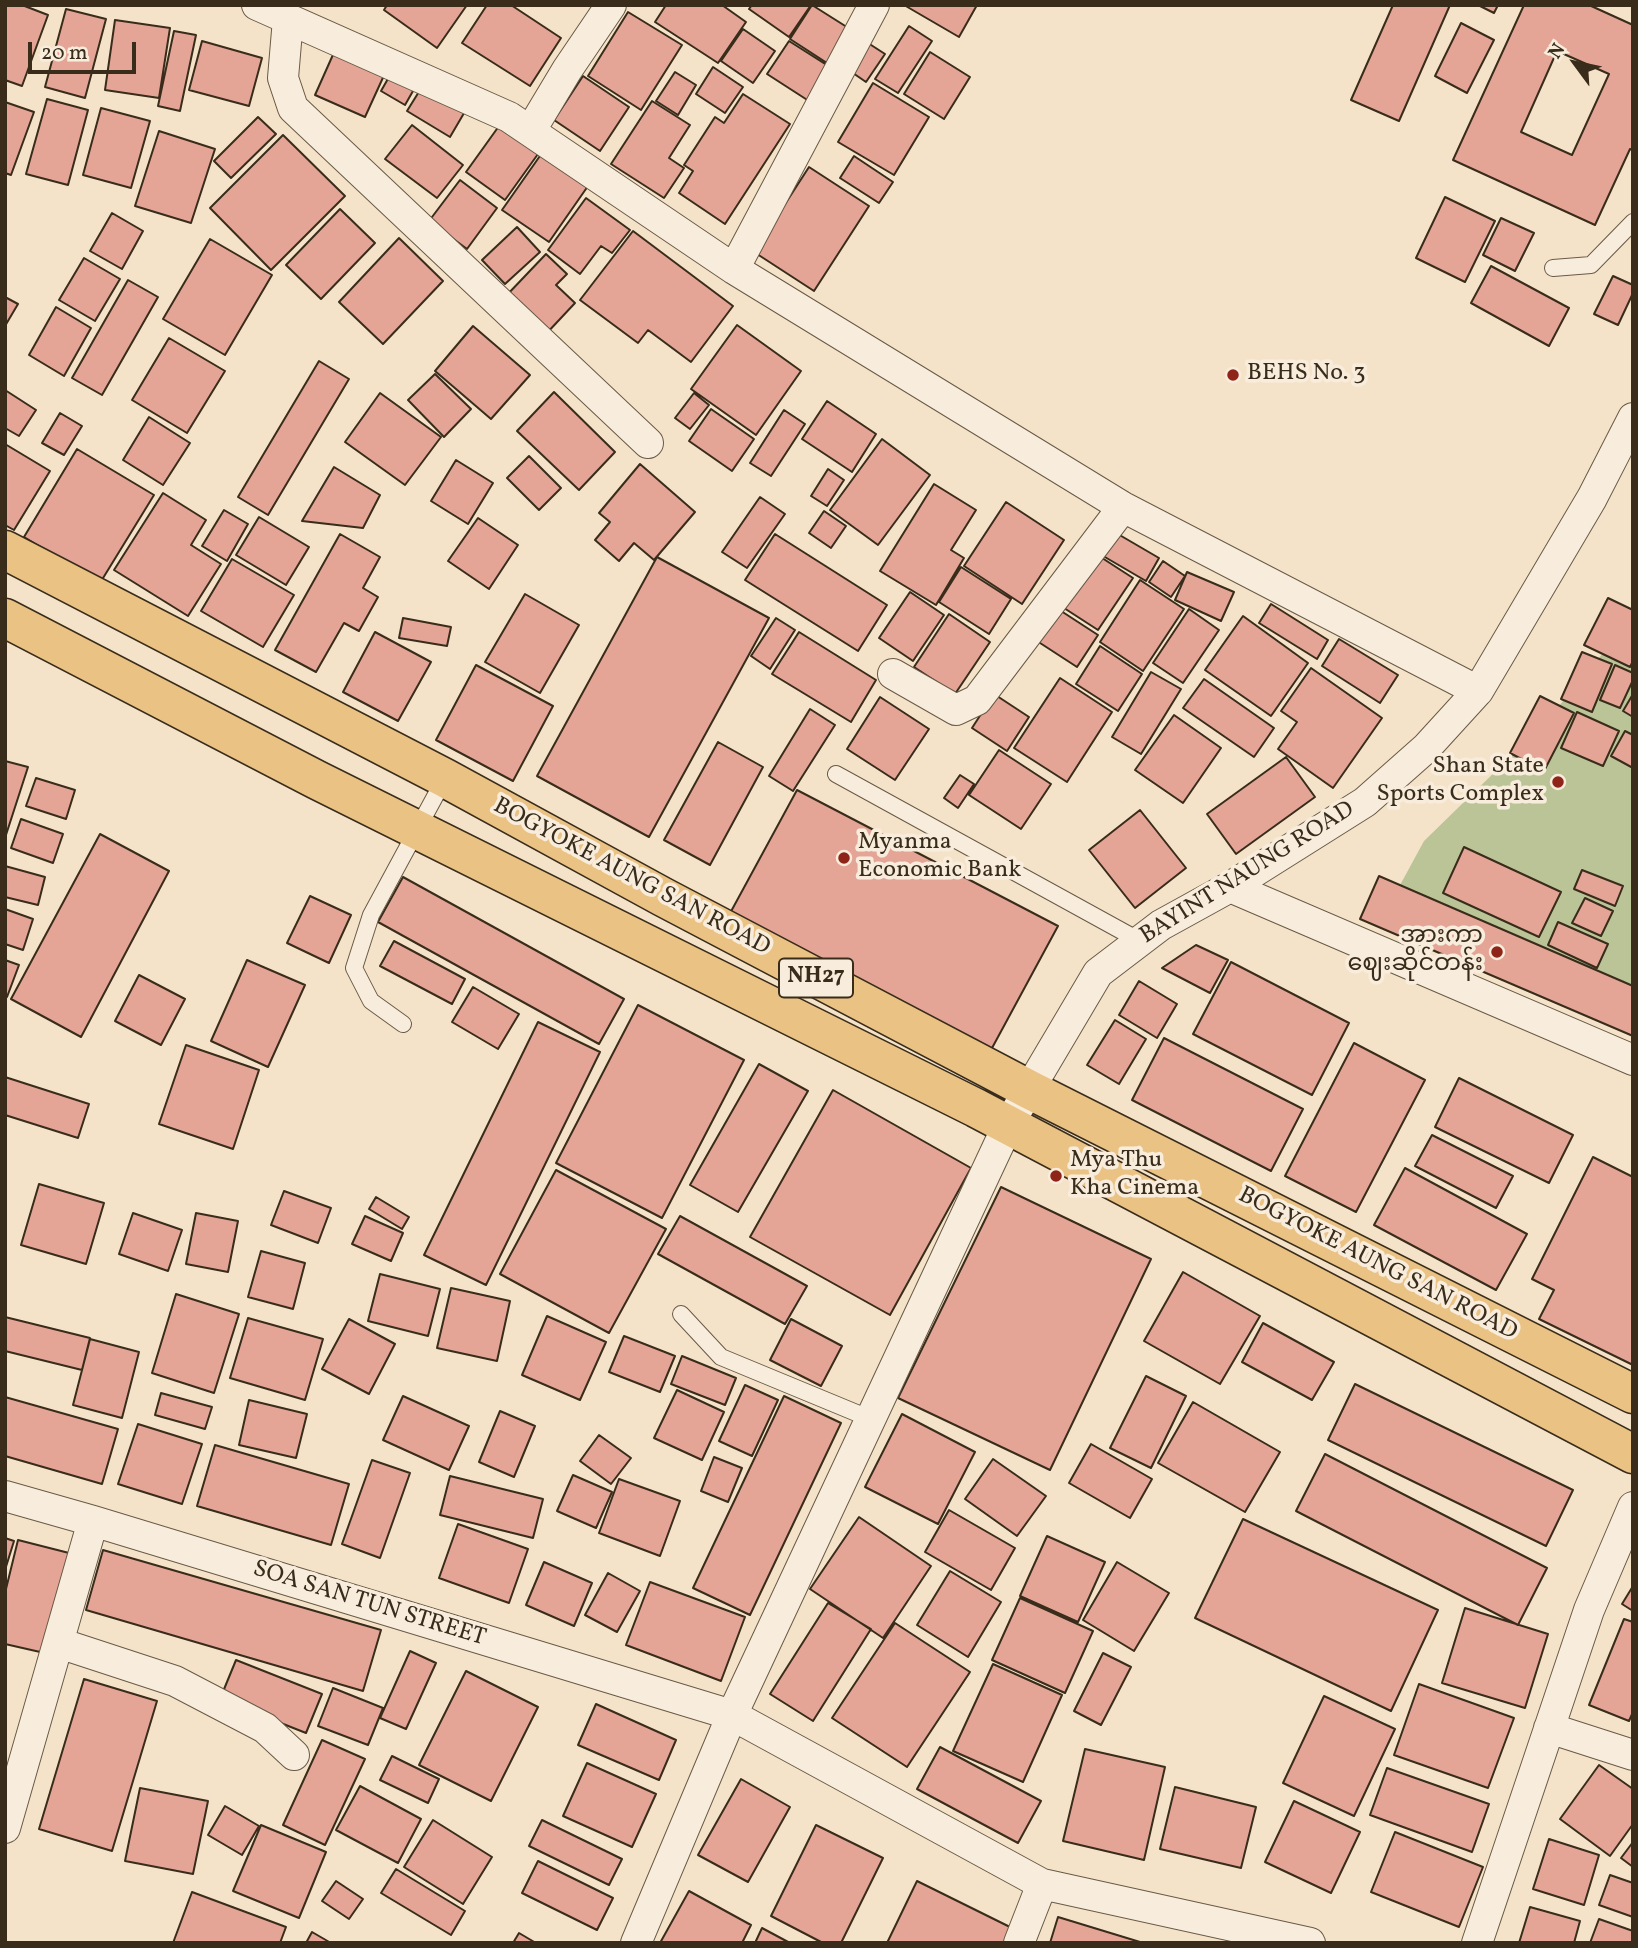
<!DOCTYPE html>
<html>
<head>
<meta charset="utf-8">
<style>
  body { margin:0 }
  #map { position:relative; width:1638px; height:1948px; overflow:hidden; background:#f5e3c9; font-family:Vollkorn,serif }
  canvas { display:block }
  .frame { position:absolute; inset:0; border:7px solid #392c1b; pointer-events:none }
  .north { position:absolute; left:1540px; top:28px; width:70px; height:70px; -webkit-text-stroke:5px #f8eddc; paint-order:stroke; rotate:303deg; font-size:19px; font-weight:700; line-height:28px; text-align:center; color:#392c1b }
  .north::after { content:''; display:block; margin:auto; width:24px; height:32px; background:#392c1b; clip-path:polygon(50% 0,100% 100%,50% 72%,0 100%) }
  .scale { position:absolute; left:28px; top:42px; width:108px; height:32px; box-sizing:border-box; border:4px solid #392c1b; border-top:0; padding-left:9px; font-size:21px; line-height:24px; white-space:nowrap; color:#392c1b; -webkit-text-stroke:5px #f8eddc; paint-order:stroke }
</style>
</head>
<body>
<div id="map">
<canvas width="1638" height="1948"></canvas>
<div class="frame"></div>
<div class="north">N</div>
<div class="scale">20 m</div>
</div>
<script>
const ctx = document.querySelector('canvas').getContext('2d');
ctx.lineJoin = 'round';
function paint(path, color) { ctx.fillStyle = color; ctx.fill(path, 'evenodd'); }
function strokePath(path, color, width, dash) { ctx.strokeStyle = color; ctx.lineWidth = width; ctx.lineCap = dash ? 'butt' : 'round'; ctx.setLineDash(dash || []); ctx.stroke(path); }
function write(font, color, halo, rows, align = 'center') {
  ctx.font = font + ' Vollkorn,"Noto Sans Myanmar",serif'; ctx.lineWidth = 7; ctx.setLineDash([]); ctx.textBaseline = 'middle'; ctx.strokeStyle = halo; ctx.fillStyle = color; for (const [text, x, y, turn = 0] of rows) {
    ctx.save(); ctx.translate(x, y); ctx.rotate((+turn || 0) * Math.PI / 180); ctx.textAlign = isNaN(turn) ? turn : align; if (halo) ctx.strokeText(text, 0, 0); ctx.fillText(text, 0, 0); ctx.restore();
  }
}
const green = new Path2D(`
  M1633,617V997L1393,898L1424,841L1544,724Z`);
const building = new Path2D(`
  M5,5H22L48,15L22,86L5,80Z
  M387,5H467L437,48L384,10Z
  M487,5H511L561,38L530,86L462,43Z
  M666,5H722L746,22L718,63L655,22Z
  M752,5H811L789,37L749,9Z
  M812,5L850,29L827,63L790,39Z
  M904,5H977L959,37Z
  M1393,5H1450L1399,121L1351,100Z
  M1478,5H1498L1494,13Z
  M1524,5H1589L1633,25V150L1630,149L1595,225L1453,160ZM1557,51L1609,74L1572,155L1521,132Z
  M66,9L106,19L85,98L45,87Z
  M628,12L682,45L641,110L588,76Z
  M115,20L170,28L159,98L105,90Z
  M1461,23L1494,40L1467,93L1435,76Z
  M909,26L932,41L898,93L875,79Z
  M743,29L775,51L753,83L721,61Z
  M174,31L196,35L180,111L158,106Z
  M202,41L262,58L249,106L189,90Z
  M789,41L833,69L812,103L767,74Z
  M868,43L885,54L866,82L850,71Z
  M336,48L386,71L365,117L315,95Z
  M930,52L970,77L944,119L904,94Z
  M713,67L743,87L725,113L696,94Z
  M393,70L417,84L405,105L381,91Z
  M675,72L696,85L678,115L656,101Z
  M583,76L629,107L600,151L554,120Z
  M425,82L467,108L450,137L407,111Z
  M873,83L929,117L894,175L838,142Z
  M743,94L790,124L725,224L679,193L693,171L684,165L715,117L724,123Z
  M47,99L88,110L68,185L26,174Z
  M652,101L690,125L669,158L684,168L664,198L611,164Z
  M5,102L34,112L11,175L5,173Z
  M101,108L150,121L131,188L83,175Z
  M258,117L276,134L231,178L214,161Z
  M412,125L463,165L437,198L385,159Z
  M499,126L538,154L505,200L466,172Z
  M159,131L215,149L191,223L135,206Z
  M283,135L345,196L271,270L210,208Z
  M542,153L588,186L549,242L502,210Z
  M854,156L893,182L879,203L840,178Z
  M809,167L869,206L814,291L754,252Z
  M460,180L497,208L467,249L429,221Z
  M1445,197L1495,221L1465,282L1416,258Z
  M586,198L630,230L612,253L601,246L580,274L548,250Z
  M340,209L375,243L321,299L286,265Z
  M112,213L143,231L122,269L90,251Z
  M1501,218L1534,233L1515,271L1483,255Z
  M517,227L540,252L505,284L482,260Z
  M633,231L733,306L691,362L648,330L638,343L580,300Z
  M399,238L443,281L383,344L339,302Z
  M210,239L272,275L225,355L163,319Z
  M546,254L567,274L556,285L575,303L545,335L505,297Z
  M84,258L120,279L95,321L59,300Z
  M1491,266L1569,308L1549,346L1471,303Z
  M1613,276L1633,285V293L1618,325L1594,314Z
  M128,280L158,297L102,395L72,378Z
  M5,297L18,304L5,326Z
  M56,307L91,328L64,376L29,355Z
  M737,325L801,371L756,435L691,389Z
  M473,326L530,375L491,419L435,371Z
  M169,338L225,371L187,433L132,400Z
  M319,361L349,379L268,515L238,497Z
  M435,374L471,409L444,437L408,400Z
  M5,390L36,410L19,436L5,428Z
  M554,392L615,452L579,490L517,431Z
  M380,393L441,437L405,485L345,442Z
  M694,393L709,405L690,429L675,418Z
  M827,401L876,434L852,472L802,439Z
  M711,409L754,439L732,471L689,441Z
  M784,410L805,424L771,476L750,463Z
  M60,413L82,426L64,455L42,443Z
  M149,417L190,443L163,485L123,460Z
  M882,439L930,475L878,545L830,510Z
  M5,444L50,471L14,530L5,525Z
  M77,449L154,495L100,583L24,537Z
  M529,456L561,488L539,510L507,478Z
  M456,460L493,483L468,524L431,501Z
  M640,464L695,512L654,560L634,543L619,561L595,540L610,522L599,513Z
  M334,467L380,495L363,528L302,521Z
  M828,469L844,480L827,506L811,496Z
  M934,484L976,510L951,550L964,558L936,605L880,571Z
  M163,493L206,520L191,545L221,564L188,616L114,570Z
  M760,497L785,514L747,568L722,552Z
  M1006,502L1064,540L1022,604L964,566Z
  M224,510L248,524L227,561L202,546Z
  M824,511L846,526L831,548L809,533Z
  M259,517L309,547L286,585L236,555Z
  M478,518L518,545L489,589L448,561Z
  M1111,530L1159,558L1146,581L1098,553Z
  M340,534L380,557L363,588L378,597L359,631L344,623L316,672L275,650Z
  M775,534L887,605L858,651L745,580Z
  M1099,556L1133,578L1098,630L1064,608Z
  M657,557L769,618L649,837L537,776Z
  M232,559L294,595L263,647L201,611Z
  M1163,561L1185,576L1171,597L1149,582Z
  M961,567L1011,599L989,634L939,602Z
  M1187,572L1234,592L1221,621L1175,600Z
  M1140,580L1184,609L1143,671L1100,642Z
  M910,592L944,615L913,661L879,638Z
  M525,594L579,625L540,693L485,662Z
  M1608,598L1633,610V661L1630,667L1584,645Z
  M1271,604L1328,640L1317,659L1259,623Z
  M1058,609L1098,635L1077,667L1037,641Z
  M1189,609L1219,630L1183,683L1153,663Z
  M949,614L990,642L955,694L914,667Z
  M1243,616L1308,663L1271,716L1205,670Z
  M403,618L451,627L447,646L399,638Z
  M776,618L795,630L770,669L751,656Z
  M375,632L431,662L398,721L343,692Z
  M799,632L876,680L851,722L772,674Z
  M1339,639L1398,675L1380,703L1322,666Z
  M1100,646L1142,674L1118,711L1076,684Z
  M1582,652L1612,664L1592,712L1561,699Z
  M476,665L553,706L513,781L436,740Z
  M1615,665L1633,673V680L1620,708L1600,700Z
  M1311,668L1382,718L1333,788L1278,749L1297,722L1281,711Z
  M1151,672L1181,689L1141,754L1112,737Z
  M1060,678L1112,712L1067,782L1014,748Z
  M1204,679L1274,728L1254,757L1183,708Z
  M994,694L1029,717L1007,751L972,728Z
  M1633,694V717L1623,711Z
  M1540,696L1574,713L1544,771L1510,753Z
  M880,697L929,729L895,780L847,749Z
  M810,709L835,725L793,791L769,776Z
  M1577,712L1619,731L1603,766L1561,748Z
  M1174,715L1221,748L1183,803L1135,770Z
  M1625,731L1633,735V768L1611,756Z
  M718,742L763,767L710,865L664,840Z
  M999,750L1051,784L1021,829L969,795Z
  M1286,757L1315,797L1236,854L1207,814Z
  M5,761L28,767L5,838Z
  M960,775L974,784L958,808L944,798Z
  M36,778L75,790L66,819L26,806Z
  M797,790L1058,926L985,1061L722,928Z
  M1140,810L1186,868L1135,908L1089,850Z
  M21,819L63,834L53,863L11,848Z
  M100,834L169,871L81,1037L11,999Z
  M1464,847L1561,892L1539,937L1443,893Z
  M5,866L45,877L38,905L5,897Z
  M1582,870L1623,886L1615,906L1574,889Z
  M1379,876L1633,986V1036L1360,919Z
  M403,877L624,999L599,1044L378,922Z
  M310,896L351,915L329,963L287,943Z
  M1585,898L1613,911L1601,936L1572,923Z
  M5,909L33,919L23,950L5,944Z
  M1558,922L1608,944L1597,968L1548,945Z
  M394,941L465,979L452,1004L380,966Z
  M1196,945L1228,960L1210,993L1162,968Z
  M5,960L19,965L7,997L5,996Z
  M247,960L305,985L268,1067L211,1041Z
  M1231,962L1349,1023L1312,1095L1193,1034Z
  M139,975L185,999L161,1045L115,1021Z
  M1139,981L1177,1004L1157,1038L1119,1015Z
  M473,987L519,1014L498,1049L452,1022Z
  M638,1005L744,1060L662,1218L556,1163Z
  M1115,1020L1146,1039L1119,1084L1087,1065Z
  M538,1022L600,1052L486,1285L424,1255Z
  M1164,1038L1303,1109L1271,1171L1132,1100Z
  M1354,1043L1425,1080L1356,1212L1285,1176Z
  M186,1045L259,1070L233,1149L159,1124Z
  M759,1064L808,1091L738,1212L690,1185Z
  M5,1077L89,1104L78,1138L5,1115Z
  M1459,1078L1573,1135L1549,1183L1435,1127Z
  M833,1090L971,1168L890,1315L750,1237Z
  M1432,1135L1513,1176L1496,1208L1415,1166Z
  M1593,1157L1633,1177V1365L1539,1319L1554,1290L1532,1279Z
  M1405,1168L1527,1234L1496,1290L1374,1225Z
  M556,1170L666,1229L609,1333L500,1274Z
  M39,1184L104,1203L86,1264L21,1245Z
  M1001,1187L1151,1259L1050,1470L898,1398Z
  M284,1191L331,1208L318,1243L271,1225Z
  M376,1197L409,1217L402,1229L369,1209Z
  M133,1213L182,1230L168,1271L119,1254Z
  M196,1213L238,1221L228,1272L186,1264Z
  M365,1216L403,1233L391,1261L352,1244Z
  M680,1216L807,1286L785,1324L658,1254Z
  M261,1251L305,1263L293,1309L248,1297Z
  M1183,1272L1260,1316L1220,1384L1144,1341Z
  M380,1274L440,1289L428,1336L368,1321Z
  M451,1288L510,1301L497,1361L437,1348Z
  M176,1294L239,1314L214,1393L152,1373Z
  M547,1316L606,1342L580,1400L522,1375Z
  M5,1317L90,1338L82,1370L5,1351Z
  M248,1318L323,1339L305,1400L230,1378Z
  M349,1319L395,1344L369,1394L322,1369Z
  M791,1319L842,1346L821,1386L770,1360Z
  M1263,1323L1334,1362L1312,1400L1242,1362Z
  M624,1336L675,1356L660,1392L609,1372Z
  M90,1339L139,1352L122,1418L73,1405Z
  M682,1356L736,1378L725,1405L671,1384Z
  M1146,1376L1186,1396L1151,1468L1110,1448Z
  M1355,1384L1573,1490L1546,1546L1328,1440Z
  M745,1385L778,1400L752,1456L719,1441Z
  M677,1390L724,1412L702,1460L654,1438Z
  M161,1393L212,1407L205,1429L155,1415Z
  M403,1396L469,1426L449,1470L383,1440Z
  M784,1396L841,1423L750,1615L693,1588Z
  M5,1397L118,1429L102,1484L5,1456Z
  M249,1400L307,1414L296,1458L239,1445Z
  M1193,1402L1280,1452L1245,1512L1158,1463Z
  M500,1411L535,1426L514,1477L479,1462Z
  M902,1414L975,1452L938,1524L865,1487Z
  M138,1424L202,1444L182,1504L118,1484Z
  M599,1435L631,1458L611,1484L580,1461Z
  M1091,1444L1152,1479L1130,1518L1069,1483Z
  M215,1445L349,1484L331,1545L197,1506Z
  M1325,1454L1547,1568L1518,1625L1296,1511Z
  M714,1457L742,1468L728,1502L701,1491Z
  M993,1459L1046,1496L1017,1536L965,1499Z
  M372,1460L410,1473L380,1558L342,1544Z
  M573,1475L612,1492L596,1528L557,1511Z
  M450,1476L543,1499L533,1538L440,1515Z
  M619,1479L680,1501L660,1556L599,1533Z
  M949,1510L1015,1548L991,1590L925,1552Z
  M859,1517L931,1566L883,1638L810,1589Z
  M1243,1519L1438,1610L1391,1711L1195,1618Z
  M458,1524L528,1549L509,1603L439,1578Z
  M1047,1536L1105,1562L1078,1622L1020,1596Z
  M5,1538L14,1541L5,1570Z
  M18,1540L73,1554L49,1654L5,1644V1593Z
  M103,1550L381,1630L363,1691L86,1610Z
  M544,1562L592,1583L574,1626L526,1605Z
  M1117,1562L1169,1593L1134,1651L1083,1620Z
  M950,1571L1001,1602L968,1657L917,1625Z
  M608,1573L640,1591L617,1632L585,1615Z
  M650,1582L745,1617L721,1681L626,1645Z
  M1633,1586V1611L1622,1604Z
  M1020,1598L1093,1631L1065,1693L992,1660Z
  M828,1603L871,1629L813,1721L770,1694Z
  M1465,1608L1548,1634L1525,1708L1442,1683Z
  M1624,1619L1633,1622V1712L1629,1721L1589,1705Z
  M895,1623L970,1672L907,1767L832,1718Z
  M410,1651L436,1663L406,1729L380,1718Z
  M1103,1653L1131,1667L1101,1725L1074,1711Z
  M236,1660L322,1694L306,1733L220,1699Z
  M993,1664L1062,1695L1023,1782L953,1751Z
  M466,1671L538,1707L491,1801L419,1765Z
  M84,1679L157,1701L112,1851L39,1829Z
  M1419,1684L1514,1718L1488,1788L1394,1755Z
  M333,1688L383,1708L368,1745L318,1726Z
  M1324,1696L1395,1729L1354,1816L1283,1783Z
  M596,1704L676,1740L659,1780L578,1745Z
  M322,1740L365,1759L325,1845L283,1825Z
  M940,1747L1041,1801L1018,1843L917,1789Z
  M1085,1749L1165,1767L1144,1860L1063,1841Z
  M392,1756L439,1779L428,1803L380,1780Z
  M587,1763L656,1794L632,1847L563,1816Z
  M1599,1765L1633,1789V1824L1610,1856L1560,1819Z
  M1387,1768L1489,1804L1472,1852L1370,1815Z
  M741,1779L790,1807L748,1882L698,1855Z
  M360,1786L421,1819L398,1863L336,1830Z
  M1175,1787L1256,1807L1241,1868L1160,1849Z
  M140,1788L208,1801L193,1874L125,1861Z
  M1294,1801L1360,1832L1331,1893L1265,1862Z
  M225,1806L259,1826L242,1855L208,1835Z
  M433,1820L492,1857L463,1904L404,1867Z
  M542,1820L622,1859L609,1885L529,1846Z
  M261,1825L326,1852L299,1918L233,1891Z
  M816,1825L883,1858L841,1943H823L771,1916Z
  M1395,1832L1483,1867L1459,1927L1371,1892Z
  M1549,1839L1599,1855L1584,1905L1533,1889Z
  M1633,1842V1867L1621,1858Z
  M538,1861L613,1898L597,1930L522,1893Z
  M396,1869L465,1911L451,1935L381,1893Z
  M1610,1875L1633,1883V1917L1599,1905Z
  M336,1881L363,1899L349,1919L322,1901Z
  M917,1881L1012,1928L1004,1943H887Z
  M689,1891L751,1925L742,1943H660Z
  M192,1892L286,1927L280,1943H173Z
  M1530,1907L1580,1921L1574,1943H1519Z
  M1058,1917L1140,1942L1050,1943Z
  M1599,1919L1633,1931V1943H1590Z
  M762,1928L790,1943H755Z
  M312,1932L331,1943H306Z
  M519,1933L536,1943H513Z`);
const service = new Path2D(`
  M1553,268L1591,265L1633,222
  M836,774L1140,941
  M403,1024L371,1001L354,968L371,915L445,778
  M681,1314L721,1357L871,1419`);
const minor = new Path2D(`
  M257,5L509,117L734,269L1123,507L1478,691
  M288,19L283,78L293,108L648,443
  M531,130L567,70L611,5
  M734,269L874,5
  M893,674L956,710L977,700L1123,507
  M1230,887L1633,1060
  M5,1496L93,1521L732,1715L1042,1884L1310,1943
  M59,1643L175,1681L265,1728L294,1755
  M1549,1728L1633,1755
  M5,1828L93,1521
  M636,1943L732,1715L1008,1125L1098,973L1161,925L1230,887L1365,802L1426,748L1478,691L1592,498L1633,418
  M1019,1943L1042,1884
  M1477,1943L1589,1610L1633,1507`);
const trunk = new Path2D(`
  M5,550L445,778L663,897L1030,1090L1633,1394
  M5,618L317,780L976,1108L1633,1454`);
const markers = [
  [1233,375,7,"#8f2418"],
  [1558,782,7,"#8f2418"],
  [844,858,7,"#8f2418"],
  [1497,952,7,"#8f2418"],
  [1056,1176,7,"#8f2418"]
];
const shields = [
  [816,978,74]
];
const shieldNames = [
  ["NH27",816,978]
];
const poiNames = [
  ["BEHS No. 3",1247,375],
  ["Shan State",1544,768,"right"],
  ["Sports Complex",1544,796,"right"],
  ["Myanma",858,844],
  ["Economic Bank",858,872],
  ["အားကာ",1483,938,"right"],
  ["ဈေးဆိုင်တန်း",1483,966,"right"],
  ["Mya Thu",1070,1162],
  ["Kha Cinema",1070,1190]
];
const streetNames = [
  ["BAYINT NAUNG ROAD",1248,874,-32],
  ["BOGYOKE AUNG SAN ROAD",631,878,28],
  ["BOGYOKE AUNG SAN ROAD",1377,1265,27],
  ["SOA SAN TUN STREET",369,1605,17]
];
paint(green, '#bbc497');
paint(building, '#e4a597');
strokePath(building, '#392c1b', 2);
strokePath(service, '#685a46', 18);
strokePath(minor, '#685a46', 32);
strokePath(trunk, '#392c1b', 41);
strokePath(service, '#f8eddc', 16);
strokePath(minor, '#f8eddc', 30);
strokePath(trunk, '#eac284', 38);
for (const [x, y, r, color] of markers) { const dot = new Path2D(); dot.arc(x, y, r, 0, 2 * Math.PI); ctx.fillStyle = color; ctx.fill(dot); strokePath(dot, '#f8eddc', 2.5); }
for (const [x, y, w] of shields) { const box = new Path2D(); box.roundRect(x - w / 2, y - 19.5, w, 39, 5); ctx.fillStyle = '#f8eddc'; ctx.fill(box); strokePath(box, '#392c1b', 2); }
write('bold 23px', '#392c1b', null, shieldNames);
write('24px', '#392c1b', '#f8eddc', poiNames, 'left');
write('24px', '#392c1b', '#f8eddc', streetNames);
</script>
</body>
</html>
